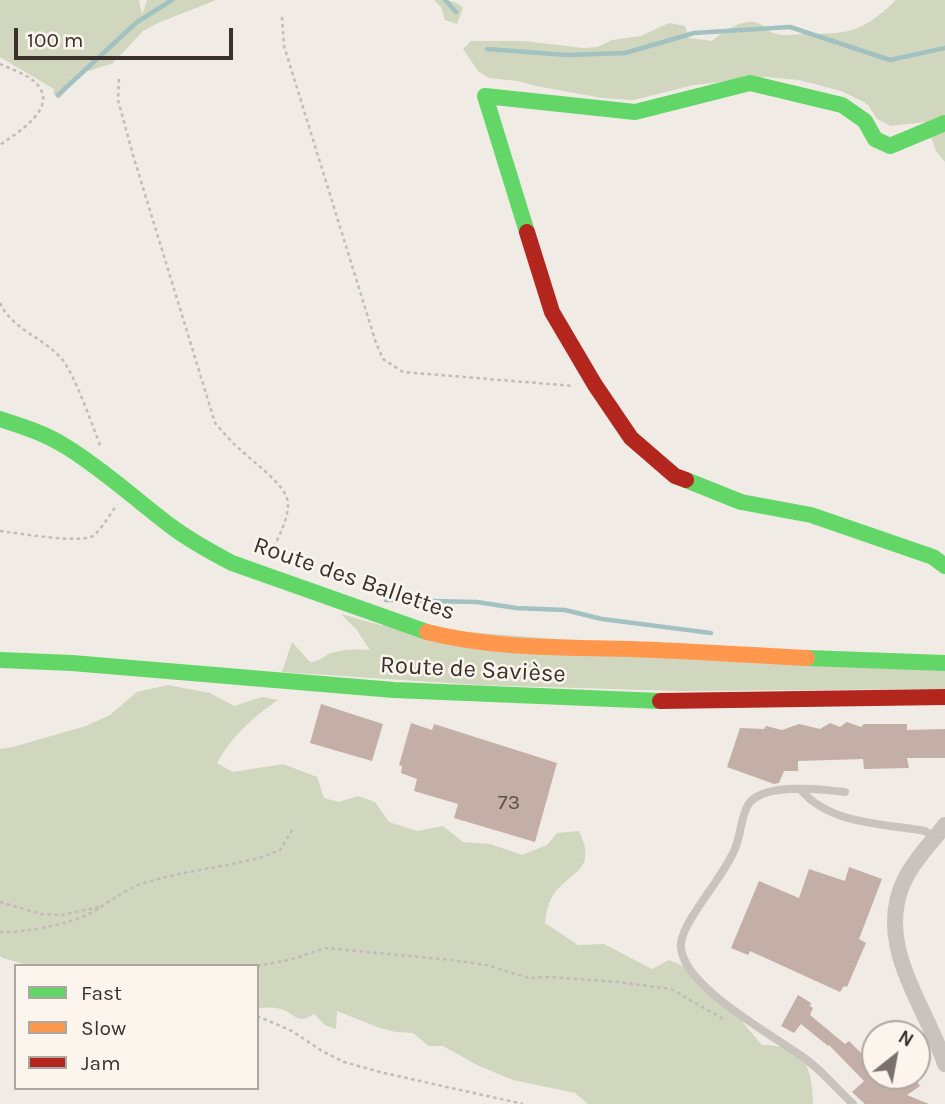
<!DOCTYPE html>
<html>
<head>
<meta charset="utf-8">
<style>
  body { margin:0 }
  #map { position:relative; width:945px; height:1104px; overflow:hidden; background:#f0ebe5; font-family:Karla,sans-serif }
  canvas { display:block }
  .legend { position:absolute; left:14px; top:964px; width:245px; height:126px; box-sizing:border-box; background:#fbf5ee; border:2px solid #aea6a0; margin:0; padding:9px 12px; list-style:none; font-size:21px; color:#3b302b }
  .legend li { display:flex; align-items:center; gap:14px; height:35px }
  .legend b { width:35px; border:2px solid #aea6a0 }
  .north { position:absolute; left:861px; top:1020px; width:70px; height:70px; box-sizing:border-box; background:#fbf5ee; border:2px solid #aea6a0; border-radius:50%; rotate:31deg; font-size:19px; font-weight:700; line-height:28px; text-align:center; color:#3b302b }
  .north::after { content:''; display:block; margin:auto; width:24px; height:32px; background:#7a716c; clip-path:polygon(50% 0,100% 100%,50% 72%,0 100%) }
  .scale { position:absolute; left:14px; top:28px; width:219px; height:32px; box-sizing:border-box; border:4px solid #3b302b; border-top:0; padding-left:9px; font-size:21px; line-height:24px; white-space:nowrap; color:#3b302b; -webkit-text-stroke:5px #fbf5ee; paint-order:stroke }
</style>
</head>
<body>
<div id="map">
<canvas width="945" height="1104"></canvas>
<ul class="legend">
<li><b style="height:9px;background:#63d668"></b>Fast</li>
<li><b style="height:9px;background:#ff974d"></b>Slow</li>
<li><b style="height:9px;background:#b3261e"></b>Jam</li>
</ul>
<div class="north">N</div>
<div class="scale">100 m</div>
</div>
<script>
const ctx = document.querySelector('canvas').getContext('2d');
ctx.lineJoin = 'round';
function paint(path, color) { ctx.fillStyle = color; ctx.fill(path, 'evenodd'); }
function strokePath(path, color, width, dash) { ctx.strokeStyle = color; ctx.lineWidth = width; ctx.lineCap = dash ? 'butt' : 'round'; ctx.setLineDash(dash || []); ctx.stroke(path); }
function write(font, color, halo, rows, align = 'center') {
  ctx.font = font + ' Karla,sans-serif'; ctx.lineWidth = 5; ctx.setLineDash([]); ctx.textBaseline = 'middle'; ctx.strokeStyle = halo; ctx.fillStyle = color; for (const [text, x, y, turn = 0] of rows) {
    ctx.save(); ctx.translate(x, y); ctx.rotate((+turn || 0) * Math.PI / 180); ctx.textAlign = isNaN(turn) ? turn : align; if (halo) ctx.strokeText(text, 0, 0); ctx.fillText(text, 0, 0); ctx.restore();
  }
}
const green = new Path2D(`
  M0,0H139L142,15L147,0H216L158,23L143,31L113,63L89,71H80L61,97L57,98L53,93L54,89L0,57Z
  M434,0C445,0 456,0 463,8L457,24L445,20L441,7Z
  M896,0H945V162L936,151L926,122L891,126L877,119L868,105L862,101L841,91L799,80L766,77L694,85L634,100L602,98L536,86L518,81L489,78L478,71L463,49L471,41H524L584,48L597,47L612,40L641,36L669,23L685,26L689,38L712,41C723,32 745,16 760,24C765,26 768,32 773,33C783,37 794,34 805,34C851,34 862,32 896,0Z
  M341,614L380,625L945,670V689L680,691L478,685L282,672L292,642L310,662C319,662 323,656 331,653C344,649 357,649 370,650L356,629Z
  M168,685L210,693L234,706L262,697L278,700C254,716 231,737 217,763L233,772L283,764L317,777L324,798L339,802L358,796L375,802L389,822L417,831L443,826L463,842L490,844L522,855L547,845L557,833L579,831C600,875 565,870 550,901C547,907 546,916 545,923L578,945L604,944L652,969L669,960C709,974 734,1013 762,1045C804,1045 812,1065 813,1104H588L575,1093L513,1080L479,1066L443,1046H429L413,1033L396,1032L380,1028L337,1011L336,1029L325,1025L314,1014C295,1027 294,1010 276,1008C270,1007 263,1008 257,1008V966H31L3,958L0,956V749L13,747L86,726L110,715L137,692Z`);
const stream = new Path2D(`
  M445,0L456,12
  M487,49L567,55L625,53L694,33L790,27L890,60L945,48
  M58,95L137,22L172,0
  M386,600L477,602L516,608L565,610L602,619L711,633`);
const building = new Path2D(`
  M321,704L383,724L372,761L310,743Z
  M847,722L861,727L864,724H907V730L945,729V758H907L909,768L864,769L863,759L798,761V771H784L779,783L774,784L727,767L740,728L764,729L766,726L782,730L799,724L820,729L830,723L840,727Z
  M411,723L432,730L434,724L557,763L535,842L454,818L458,804L414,791L417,779L401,773L402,766L399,765Z
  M849,867L882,879L859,939L866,943L847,987L844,986L840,992L750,951L748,955L731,948L759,881L799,898L809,869L845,881Z
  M798,995L811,1003L810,1006L813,1008L810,1015L845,1044L849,1041L868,1060L864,1064L875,1076H913L920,1086L907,1095L929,1104H865L852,1092L864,1081L829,1045L828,1046L801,1024L794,1033L781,1026Z`);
const path = new Path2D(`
  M282,17L284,46L376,343L383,359L403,372L574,386
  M0,64C11,69 26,74 35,82C61,107 18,132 0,145
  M119,79L118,100L133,155L215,423C224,433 232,443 242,451C254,463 288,486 288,504C288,522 276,541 269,557
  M0,303C12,329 42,337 61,358C74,372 93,427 101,448
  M0,531C17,533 81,544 93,536C103,528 109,515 117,505
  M0,902L41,914L61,915L99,907
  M0,932C23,933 63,925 85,916C107,905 121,890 147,882C184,871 225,867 263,857L280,850L294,827
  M257,966L293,959L325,948L451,960L486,965L529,978L550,977L618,982L671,989L725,1020
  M257,1016L292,1031L322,1051L344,1062L384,1073L523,1104`);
const lane = new Path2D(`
  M800,789C830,825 882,823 925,831L935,838
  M845,792C821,789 762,782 748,805C741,817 741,833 736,846C726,875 684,918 681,943C677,985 777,1037 807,1060C823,1072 838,1090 853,1104`);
const street = new Path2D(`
  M945,825C932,842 916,858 906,877C872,942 925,1003 945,1064`);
const fast = new Path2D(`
  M527,232L485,96L635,112L750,83L842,105L865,121L875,139L890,146L945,123
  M0,419C22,426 44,433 65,446C103,469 136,500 172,527C191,541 211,552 232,563L427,632
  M686,480L741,502L811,515L933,557L945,566
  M807,658L945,663
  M0,660L72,663L394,690L660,701`);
const slow = new Path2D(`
  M427,632C494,649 562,647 630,649C689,651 748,655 807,658`);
const jam = new Path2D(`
  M527,232L552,312L595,385L631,438L675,476L686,480
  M660,701L945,697`);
const numberNames = [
  ["73",509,803]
];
const streetNames = [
  ["Route des Ballettes",354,579,19],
  ["Route de Savièse",473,670,3]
];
paint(green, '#d1d6bf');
strokePath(stream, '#a1c2c1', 4.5);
paint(building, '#c3afa7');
strokePath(path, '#c2bbb6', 2.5, [3.5, 3.5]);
strokePath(lane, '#c9c3be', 8);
strokePath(street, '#c9c3be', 16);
strokePath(fast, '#63d668', 16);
strokePath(slow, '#ff974d', 16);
strokePath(jam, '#b3261e', 16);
write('21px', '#5d504a', null, numberNames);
write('24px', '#3b302b', '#fbf5ee', streetNames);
</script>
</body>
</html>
